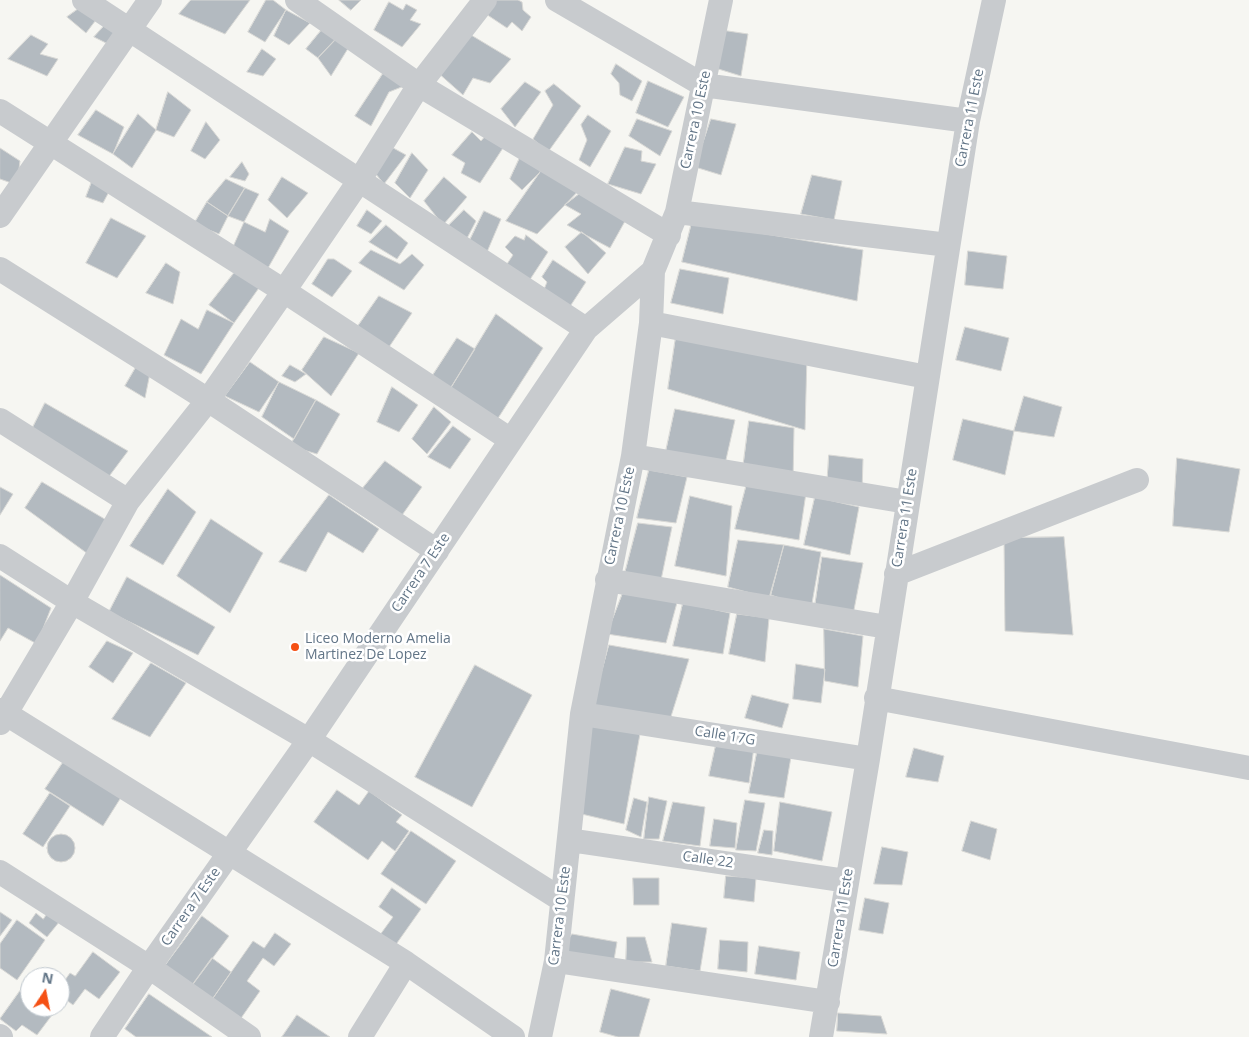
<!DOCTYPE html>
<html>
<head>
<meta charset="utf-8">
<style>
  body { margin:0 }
  #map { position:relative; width:1249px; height:1037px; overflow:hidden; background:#f6f6f2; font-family:"Open Sans",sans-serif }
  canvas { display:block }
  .north { position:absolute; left:20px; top:967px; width:50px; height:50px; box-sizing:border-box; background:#fff; border:1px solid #c0c8cf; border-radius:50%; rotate:11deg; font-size:14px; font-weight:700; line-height:20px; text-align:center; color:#627587 }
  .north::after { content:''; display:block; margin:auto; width:18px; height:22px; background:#f55014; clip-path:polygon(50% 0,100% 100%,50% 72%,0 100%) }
</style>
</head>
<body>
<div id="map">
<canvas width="1249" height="1037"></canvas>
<div class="north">N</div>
</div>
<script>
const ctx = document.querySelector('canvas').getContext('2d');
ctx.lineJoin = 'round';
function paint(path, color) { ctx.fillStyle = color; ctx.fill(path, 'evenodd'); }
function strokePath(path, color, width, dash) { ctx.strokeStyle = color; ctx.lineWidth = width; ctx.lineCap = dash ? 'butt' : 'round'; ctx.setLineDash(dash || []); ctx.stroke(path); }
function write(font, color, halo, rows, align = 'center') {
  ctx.font = font + ' "Open Sans",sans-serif'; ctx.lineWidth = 5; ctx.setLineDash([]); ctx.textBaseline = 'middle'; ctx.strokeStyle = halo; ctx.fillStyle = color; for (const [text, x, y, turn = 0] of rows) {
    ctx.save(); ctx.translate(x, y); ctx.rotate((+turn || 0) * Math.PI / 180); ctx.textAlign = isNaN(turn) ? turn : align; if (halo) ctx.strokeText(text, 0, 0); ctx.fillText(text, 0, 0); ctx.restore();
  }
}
const building = new Path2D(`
  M191,0H250L225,34L179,14Z
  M266,0H273L286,10L265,42L248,32Z
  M339,0H361L351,10Z
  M487,0H518L522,2L523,10L531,17L522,31L512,22L507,28L480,10Z
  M389,2L403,10L406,4L417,10L410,20L421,24L402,47L374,30Z
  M85,4L102,12L86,33L67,17Z
  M286,10L310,23L289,45L274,36Z
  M104,26L119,34L112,46L94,37Z
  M324,27L338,37L318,58L306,49Z
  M721,30L748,34L741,76L712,67Z
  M466,32L511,59L490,83L473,78L463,95L436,71Z
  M31,35L48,44L40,54L58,59L47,76L8,59Z
  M338,37L352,42L331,76L318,58Z
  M262,49L276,59L263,76L247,72Z
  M616,64L642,81L632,101L620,95L619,83L611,74Z
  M386,69L409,84L389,92L371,126L355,116Z
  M648,81L684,97L668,127L636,113Z
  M525,82L541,92L515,127L501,109Z
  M554,84L581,106L548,152L533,139L553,105L545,91Z
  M168,92L191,110L174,137L156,130Z
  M96,110L124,127L113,154L78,135Z
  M138,114L156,130L132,168L113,154Z
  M588,115L611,131L590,167L579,160L587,140L581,125Z
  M637,119L672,131L660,156L629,136Z
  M711,119L736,124L721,175L695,167Z
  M206,122L220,140L205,159L191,151Z
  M472,132L481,141L487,134L503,148L480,183L461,173L465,163L452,155Z
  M386,144L406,155L384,184L371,168Z
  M625,147L642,151L641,161L656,164L641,194L608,184Z
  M0,148L20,161L17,185L0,179Z
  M412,153L428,170L410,198L395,183Z
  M522,153L541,171L522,190L510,179Z
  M242,162L249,174L245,181L230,177Z
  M541,171L584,185L537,234L506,221Z
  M812,175L842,181L834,220L801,214Z
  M94,176L112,186L103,203L86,197Z
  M282,177L308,193L287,218L268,200Z
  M444,177L467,197L443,225L424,201Z
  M226,179L245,188L228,216L207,202Z
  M245,188L259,194L244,222L228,216Z
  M587,188L629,214L610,248L567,225L581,214L565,205Z
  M207,202L228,216L219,234L194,224Z
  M367,210L382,221L371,234L357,226Z
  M464,210L476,221L465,242L443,231Z
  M484,211L501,219L487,252L467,246Z
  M111,218L146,236L117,278L86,263Z
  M270,219L289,231L268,268L232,249L244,222L265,232Z
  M692,222L863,250L857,301L682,262Z
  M386,225L408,243L397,259L369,242Z
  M582,232L606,253L588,274L565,247Z
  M526,235L548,252L529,281L503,270L513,255L505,247L515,236L524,240Z
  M371,250L400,264L412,254L424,265L404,290L359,263Z
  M968,251L1007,256L1003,289L965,285Z
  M328,259H334L352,271L332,297L312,284Z
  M553,260L586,282L569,308L543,292L547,282L542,277Z
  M166,263L180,272L173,304L146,293Z
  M238,268L261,285L234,323L209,305Z
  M680,269L729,278L723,314L671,303Z
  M379,296L412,313L387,350L358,326Z
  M207,310L234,323L201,374L164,355L181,319L198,329Z
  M496,314L543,348L493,426L448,393Z
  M965,327L1009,338L1001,371L956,360Z
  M676,336L807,355L805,430L668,389Z
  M324,337L359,353L331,396L302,370Z
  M457,338L475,349L450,389L431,378Z
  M139,362L151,368L145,398L125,386Z
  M250,362L279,382L259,412L225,396Z
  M290,365L306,374L295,382L282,376Z
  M279,382L316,400L294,439L262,417Z
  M392,387L418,405L399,432L377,422Z
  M1024,396L1062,407L1054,437L1014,431Z
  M316,400L340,414L317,454L290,446Z
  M45,403L128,451L107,479L32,429Z
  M434,407L451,422L427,454L412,439Z
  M675,409L735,420L725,464L666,451Z
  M963,419L1014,431L1005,475L953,460Z
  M749,421L794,428L793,481L743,468Z
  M453,426L471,439L450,469L428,457Z
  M829,455L863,459L862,492L827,487Z
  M1177,458L1240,469L1229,532L1173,526Z
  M385,461L422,487L400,518L358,494Z
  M649,470L687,477L676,523L637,518Z
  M42,482L108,521L88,554L25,508Z
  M747,483L806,493L799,540L735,529Z
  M0,487L13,494L0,515Z
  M168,489L196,512L163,565L130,546Z
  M329,495L379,529L363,553L328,532L306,572L279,562Z
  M690,496L732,506L726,576L675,566Z
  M815,497L859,507L850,555L804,545Z
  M211,519L263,553L230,613L177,576Z
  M638,523L672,527L661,580L625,573Z
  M1064,537L1073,635L1005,631L1004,538Z
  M738,540L784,545L769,598L728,587Z
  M784,545L821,552L811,609L771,595Z
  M822,557L863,563L853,615L815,606Z
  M0,575L51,608L37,644L8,628L0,641Z
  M127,577L215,627L198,655L109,612Z
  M624,590L678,599L666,643L607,634Z
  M683,603L730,613L723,654L673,646Z
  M737,614L769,618L765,662L729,654Z
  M824,629L863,636L858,687L825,681Z
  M107,641L133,653L113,683L89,667Z
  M609,645L689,659L668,726L592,709Z
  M151,663L186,683L150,737L112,719Z
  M796,664L825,669L821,703L793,699Z
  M475,665L532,695L472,807L415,777Z
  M752,695L789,704L782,728L745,718Z
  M588,721L641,728L624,824L573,812Z
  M717,740L754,747L749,783L709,776Z
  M758,747L792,751L784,798L749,793Z
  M914,748L944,756L938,782L906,777Z
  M68,755L125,791L103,826L45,789Z
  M337,790L359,805L369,791L402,815L396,822L409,831L395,851L382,841L368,860L314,822Z
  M50,793L70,806L43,847L23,834Z
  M649,797L667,801L659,839H644Z
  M634,798L647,802L641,837L626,830Z
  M745,800L765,803L756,851L736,850Z
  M673,802L705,807L700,846L663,841Z
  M780,802L832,812L822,861L774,851Z
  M714,819L737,823L735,848L710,846Z
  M971,821L997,829L990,860L962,851Z
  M764,830L773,831L772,855L758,853Z
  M411,831L456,861L426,904L381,874Z
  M47 848a14 14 0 1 1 28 0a14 14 0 1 1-28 0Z
  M882,847L908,852L902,885L874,884Z
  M726,876L756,878L754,902L724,898Z
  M633,878H659V905H634Z
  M392,888L421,909L392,950L377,939L393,917L379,907Z
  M865,898L889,903L883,934L859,930Z
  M52,907L64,916L47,937L29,923L36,913L43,919Z
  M0,912L12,920L0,936Z
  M202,916L229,936L191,987L164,967Z
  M17,920L45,940L17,980L0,968V944Z
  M672,923L707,928L700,971L666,966Z
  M275,933L291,944L274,966L263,958L247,981L260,991L239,1021L211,1001L253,941L264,948Z
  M572,934L617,942L614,960L562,951Z
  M627,937H645L652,962H626Z
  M720,940L748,942L747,972L718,969Z
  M759,946L800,952L796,980L755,974Z
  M93,952L120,972L99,999L85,989L73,1005L60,995V987L70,973L75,976Z
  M212,958L231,972L211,1001L191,987Z
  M611,989L650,999L639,1037H618L600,1032Z
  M20,991L30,999V1007H41L52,1015L37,1035L22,1025L16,1031L0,1019Z
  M149,994L212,1037H136L125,1029Z
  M838,1013L881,1016L887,1034L837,1031Z
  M297,1015L330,1037H282Z`);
const street = new Path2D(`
  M84,0L586,329
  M297,0L419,85L669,235
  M557,0L703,85L968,121
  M0,111L284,291L511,440
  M677,212L948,245
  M0,216L150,0
  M0,269L208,400L437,551
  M651,323L927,377
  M0,420L128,501
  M633,456L907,502
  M0,556L72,602L309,740L562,900
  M896,574L1137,480
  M607,580L887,627
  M876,698L1249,768
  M0,710L406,963L513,1037
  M582,714L868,759
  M0,723L72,602L128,501L208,400L284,291L359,181L419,85L485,0
  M569,840L847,881
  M0,872L149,967L249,1037
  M556,961L828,1002
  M0,1036L1,1037
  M102,1037L149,967L309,740L586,329L653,271
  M360,1037L406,963
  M540,1037L556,961L582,714L633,456L651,323L653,271L677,212L721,0
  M821,1037L868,759L968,121L994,0`);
const markers = [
  [295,647,5,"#f55014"]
];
const streetNames = [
  ["Carrera 11 Este",970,118,-79],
  ["Carrera 10 Este",696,120,-78],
  ["Carrera 10 Este",620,516,-78],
  ["Carrera 11 Este",905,518,-81],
  ["Carrera 7 Este",421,573,-56],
  ["Calle 17G",725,736,9],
  ["Calle 22",708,860,8],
  ["Carrera 7 Este",191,907,-55],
  ["Carrera 10 Este",560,916,-83],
  ["Carrera 11 Este",841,918,-81]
];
const poiNames = [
  ["Liceo Moderno Amelia",305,639],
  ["Martinez De Lopez",305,655]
];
paint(building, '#b3bac0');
strokePath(building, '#d8d8d5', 1);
strokePath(street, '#c8cbce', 24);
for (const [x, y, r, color] of markers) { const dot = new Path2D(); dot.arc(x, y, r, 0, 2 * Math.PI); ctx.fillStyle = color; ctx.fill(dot); strokePath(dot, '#fff', 2); }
write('14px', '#627587', '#fff', streetNames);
write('14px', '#627587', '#fff', poiNames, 'left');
</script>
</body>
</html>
